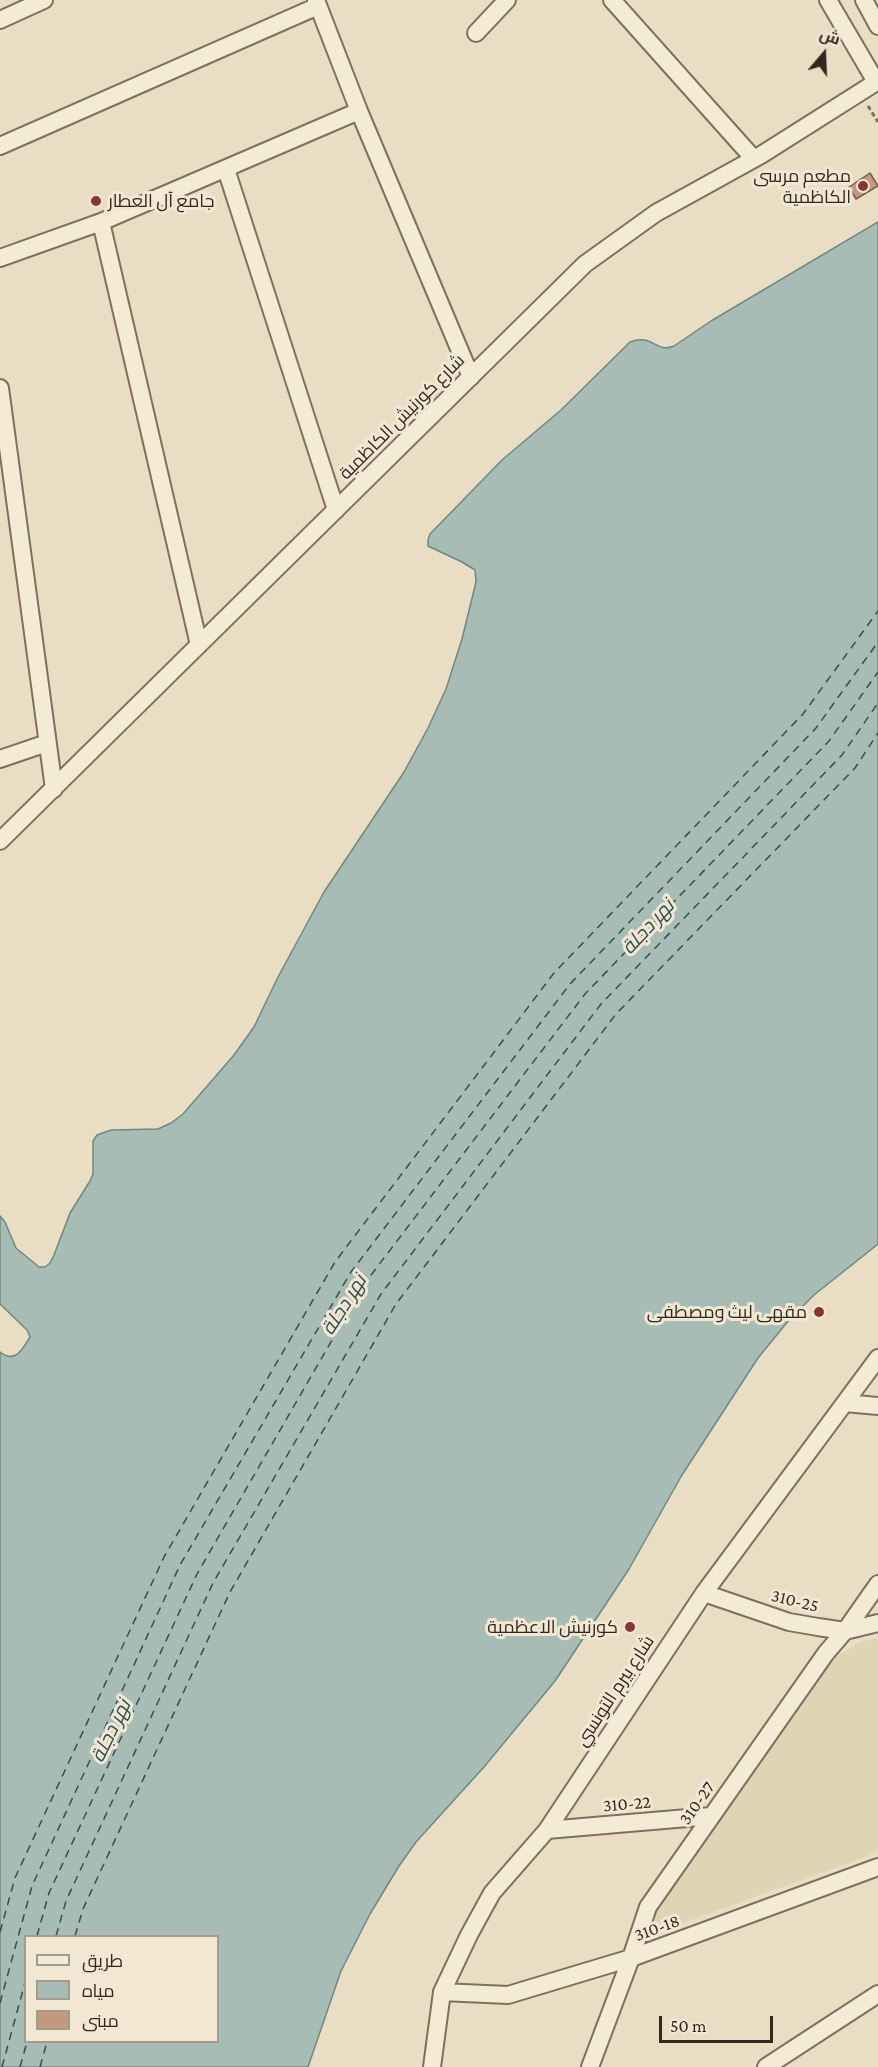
<!DOCTYPE html>
<html>
<head>
<meta charset="utf-8">
<style>
  body { margin:0 }
  #map { position:relative; width:878px; height:2067px; overflow:hidden; background:#e9ddc4; font-family:"Crimson Pro",Cairo,serif }
  canvas { display:block }
  .legend { position:absolute; left:24px; top:1935px; width:195px; height:108px; box-sizing:border-box; background:#f1e7d3; border:2px solid #a59b8b; margin:0; padding:8px 10px; list-style:none; font-size:18px; color:#33281f }
  .legend li { display:flex; align-items:center; gap:12px; height:30px }
  .legend b { width:30px; border:2px solid #a59b8b }
  .north { position:absolute; left:794px; top:24px; width:60px; height:60px; -webkit-text-stroke:4px #f1e7d3; paint-order:stroke; rotate:19deg; font-size:16px; font-weight:700; line-height:24px; text-align:center; color:#33281f }
  .north::after { content:''; display:block; margin:auto; width:21px; height:27px; background:#33281f; clip-path:polygon(50% 0,100% 100%,50% 72%,0 100%) }
  .scale { position:absolute; left:659px; top:2016px; width:114px; height:27px; box-sizing:border-box; border:3px solid #33281f; border-top:0; padding-left:8px; font-size:18px; line-height:21px; white-space:nowrap; color:#33281f; -webkit-text-stroke:4px #f1e7d3; paint-order:stroke }
</style>
</head>
<body>
<div id="map">
<canvas width="878" height="2067"></canvas>
<ul class="legend">
<li><b style="height:8px;background:#f4ebd6"></b>طريق</li>
<li><b style="height:16px;background:#a6bcb5"></b>مياه</li>
<li><b style="height:16px;background:#c2997e"></b>مبنى</li>
</ul>
<div class="north">ش</div>
<div class="scale">50 m</div>
</div>
<script>
const ctx = document.querySelector('canvas').getContext('2d');
ctx.lineJoin = 'round';
function paint(path, color) { ctx.fillStyle = color; ctx.fill(path, 'evenodd'); }
function strokePath(path, color, width, dash) { ctx.strokeStyle = color; ctx.lineWidth = width; ctx.lineCap = dash ? 'butt' : 'round'; ctx.setLineDash(dash || []); ctx.stroke(path); }
function write(font, color, halo, rows, align = 'center') {
  ctx.font = font + ' "Crimson Pro",Cairo,serif'; ctx.lineWidth = 6; ctx.setLineDash([]); ctx.textBaseline = 'middle'; ctx.strokeStyle = halo; ctx.fillStyle = color; for (const [text, x, y, turn = 0] of rows) {
    ctx.save(); ctx.translate(x, y); ctx.rotate((+turn || 0) * Math.PI / 180); ctx.textAlign = isNaN(turn) ? turn : align; if (halo) ctx.strokeText(text, 0, 0); ctx.fillText(text, 0, 0); ctx.restore();
  }
}
const farmland = new Path2D(`
  M878,1638V1849L868,1856L646,1936L655,1909L831,1660L860,1642Z`);
const water = new Path2D(`
  M878,222V1244L814,1295L789,1320L758,1358L682,1475L629,1569L555,1681L484,1767L416,1842L399,1866L370,1914L341,1971L308,2067H0V1352C15,1364 23,1349 30,1337L27,1330L0,1304V1216L5,1222L16,1248L39,1267H45L50,1263L54,1255L70,1213L90,1181L93,1174V1141L97,1135L111,1130L158,1129L171,1123L183,1114L234,1055L254,1027L278,977L324,892L404,772L428,728L446,689L462,639L476,582L475,570L462,562L428,546V540L430,534L502,460L561,410L630,342C653,333 656,354 674,346L711,321ZM26,1936H218V2042H26Z`);
const ferry = new Path2D(`
  M0,1932L15,1878L164,1557L335,1262L554,973L803,714L878,611
  M37,1936L49,1893L197,1574L365,1283L585,994L829,741L878,672
  M56,1936L66,1901L213,1583L381,1294L601,1004L842,755L878,703
  M75,1936L83,1909L230,1592L396,1304L616,1014L855,768L878,733
  M0,2003L32,1886L180,1565L351,1272L570,984L816,728L878,642
  M2,2067L26,1979
  M20,2067L27,2042
  M40,2067L47,2042`);
const building = new Path2D(`
  M870,173L878,186L856,199L849,187Z`);
const path = new Path2D(`
  M868,106L878,122`);
const minor = new Path2D(`
  M316,0L359,111L471,377
  M612,0L754,159
  M828,0L876,82
  M864,0L878,26
  M0,20L44,0
  M476,33L507,0
  M0,146L318,6
  M226,169L336,510
  M101,222L199,645
  M0,258L101,222L359,111
  M0,388L54,789
  M0,759L47,743
  M0,841L585,264L656,213L761,155L878,81
  M845,1403L878,1406
  M704,1593L789,1622L818,1627L845,1631L878,1623
  M547,1830L711,1816
  M442,1992L508,1995L631,1958L878,1867
  M432,2067L442,1992L469,1935L492,1893L547,1830L704,1593L878,1358
  M590,2067L631,1958L648,1907L826,1653L845,1631L878,1584
  M766,2067L878,1994`);
const markers = [
  [863,186,6,"#893437"],
  [96,201,6,"#893437"],
  [819,1312,6,"#893437"],
  [630,1627,6,"#893437"]
];
const poiNames = [
  ["مطعم مرسى",851,176],
  ["الكاظمية",851,197],
  ["جامع آل العطار",108,201,"left"],
  ["مقهى ليث ومصطفى",807,1312],
  ["كورنيش الاعظمية",618,1627]
];
const streetNames = [
  ["شارع كورنيش الكاظمية",402,417,-45],
  ["310-25",795,1601,14],
  ["شارع بيرم التونسي",615,1691,-57],
  ["310-27",697,1803,-55],
  ["310-22",627,1804,-5],
  ["310-18",657,1928,-20]
];
const waterNames = [
  ["نهر دجلة",648,927,-47],
  ["نهر دجلة",344,1305,-58],
  ["نهر دجلة",111,1731,-64]
];
paint(farmland, '#ddd5b3');
paint(water, '#a6bcb5');
strokePath(water, '#6e8982', 1.5);
strokePath(ferry, '#30514e', 1.5, [8, 6]);
paint(building, '#c2997e');
strokePath(building, '#7e5a45', 1.5);
strokePath(minor, '#816f5d', 20);
strokePath(path, '#816f5d', 3, [4.5, 3]);
strokePath(minor, '#f4ebd6', 16);
for (const [x, y, r, color] of markers) { const dot = new Path2D(); dot.arc(x, y, r, 0, 2 * Math.PI); ctx.fillStyle = color; ctx.fill(dot); strokePath(dot, '#f1e7d3', 2); }
write('18px', '#33281f', '#f1e7d3', poiNames, 'right');
write('18px', '#33281f', '#f1e7d3', streetNames);
write('italic 20px', '#30514e', '#f1e7d3', waterNames);
</script>
</body>
</html>
